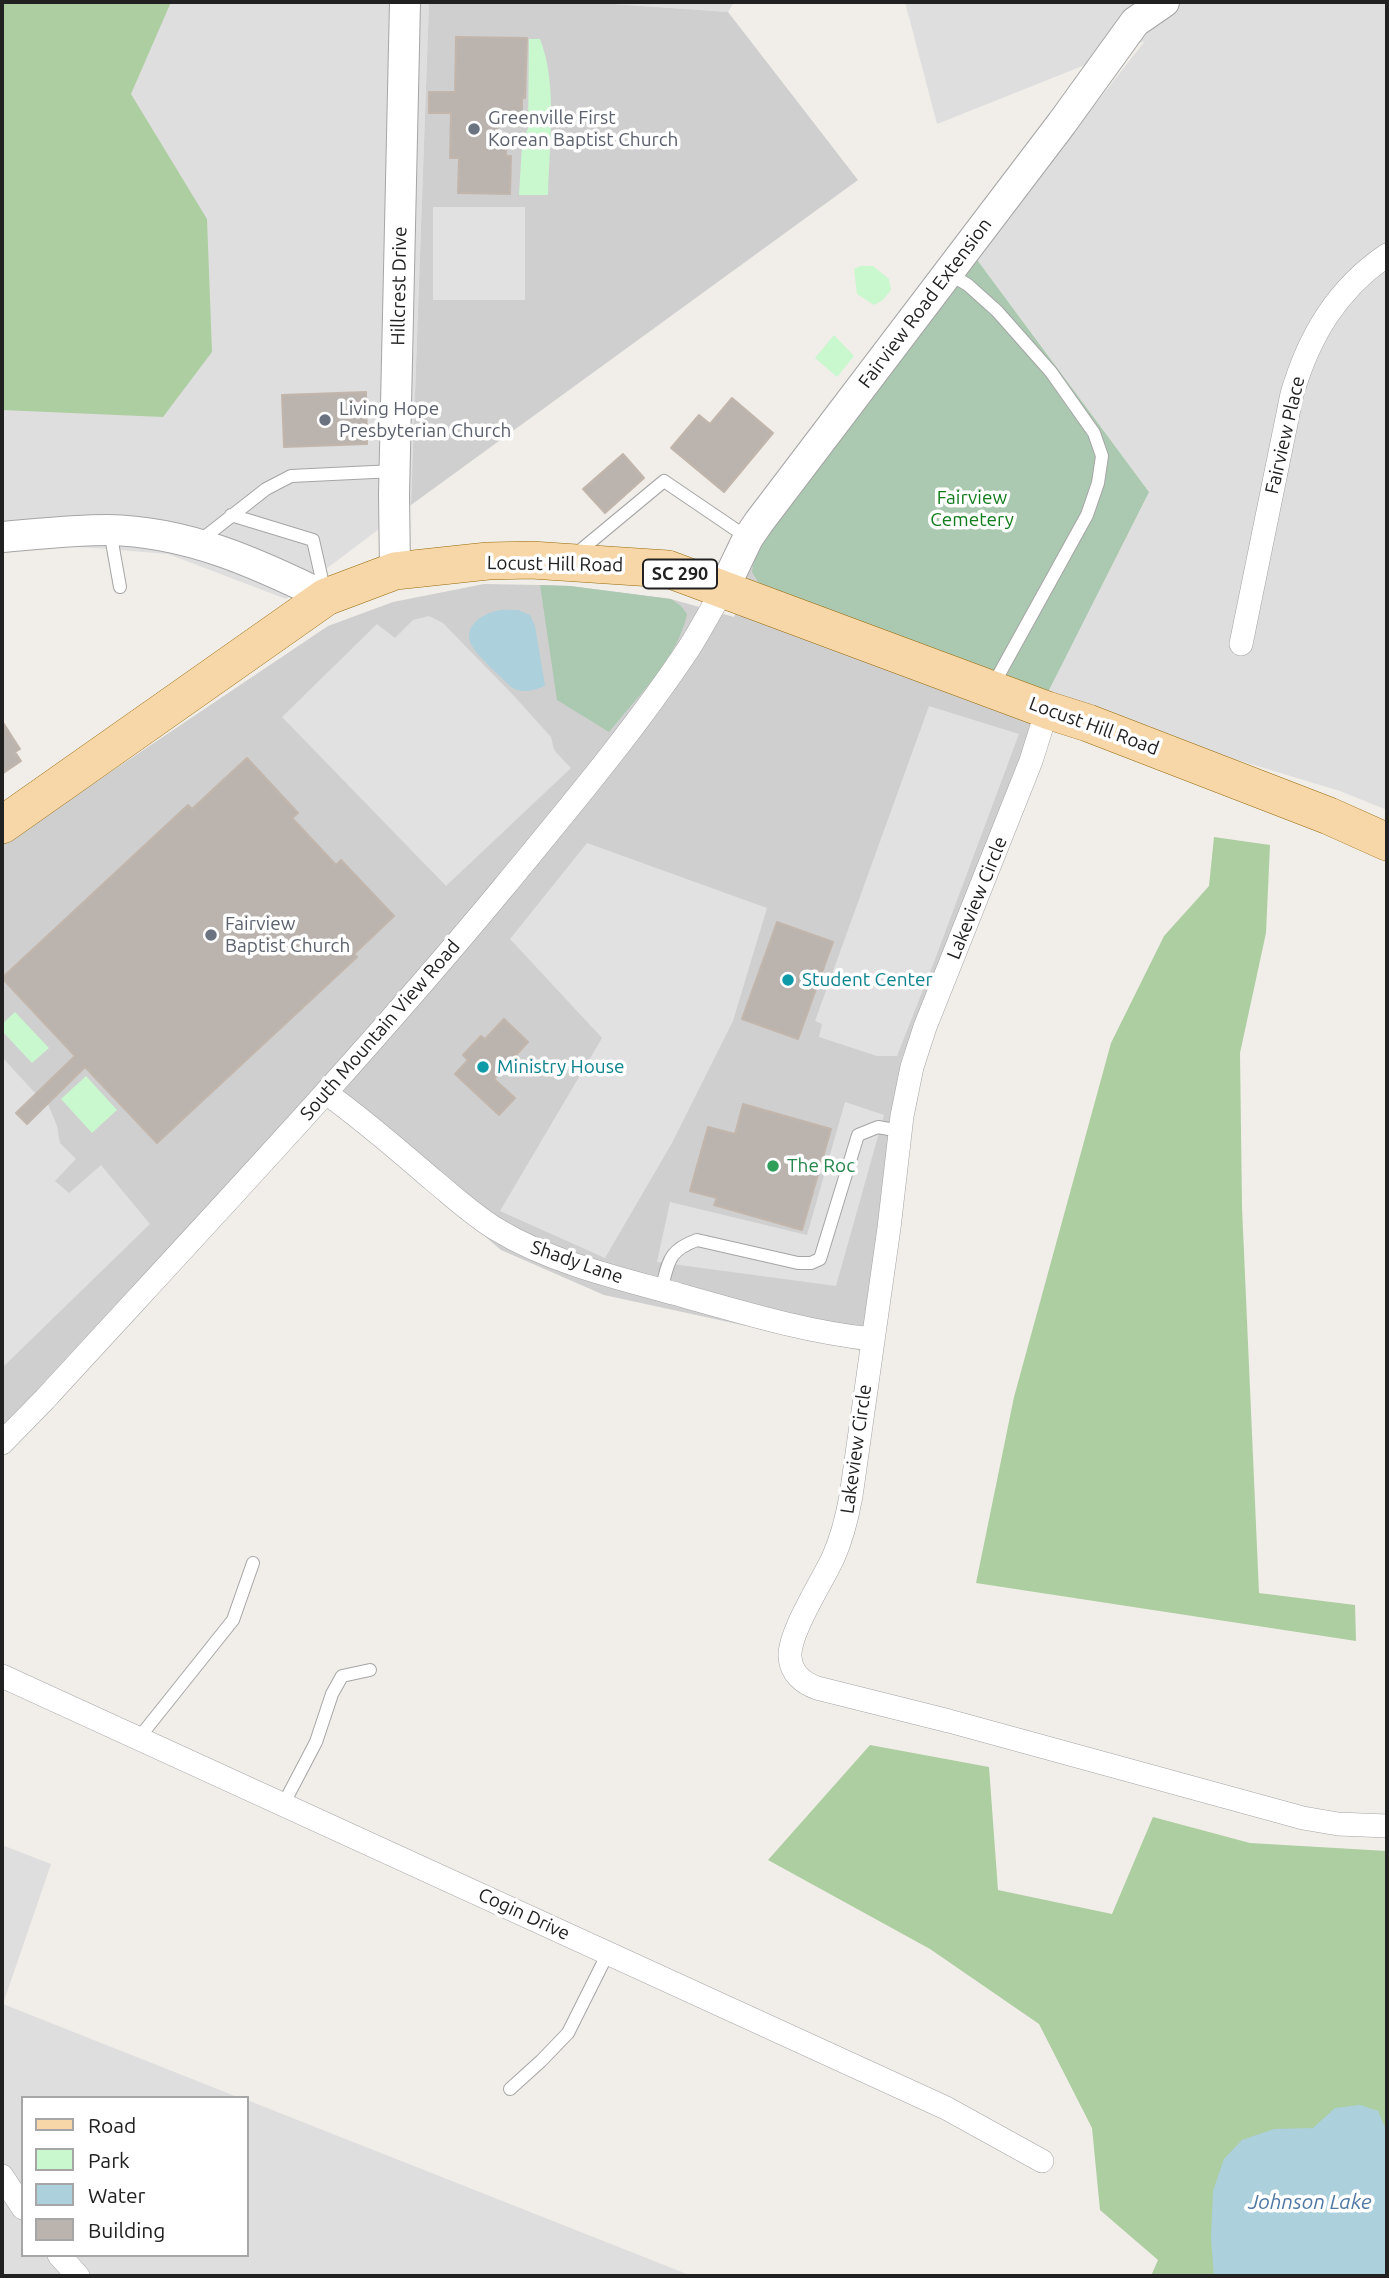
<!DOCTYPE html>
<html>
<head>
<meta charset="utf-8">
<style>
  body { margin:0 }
  #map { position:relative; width:1389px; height:2278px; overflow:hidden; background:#f1eee9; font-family:Ubuntu,sans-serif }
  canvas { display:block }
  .frame { position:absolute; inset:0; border:4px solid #212121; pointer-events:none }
  .legend { position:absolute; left:21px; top:2096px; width:228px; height:161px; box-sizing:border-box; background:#fff; border:2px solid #a6a6a6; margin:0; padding:9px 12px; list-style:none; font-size:21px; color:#212121 }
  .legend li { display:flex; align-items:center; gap:14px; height:35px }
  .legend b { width:35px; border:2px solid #a6a6a6 }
</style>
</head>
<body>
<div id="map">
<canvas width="1389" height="2278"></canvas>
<div class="frame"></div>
<ul class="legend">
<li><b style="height:9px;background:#f7d6a7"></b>Road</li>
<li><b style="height:19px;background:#c9f7ce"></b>Park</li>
<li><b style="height:19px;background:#acd0dc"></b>Water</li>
<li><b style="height:19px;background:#bbb4ae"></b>Building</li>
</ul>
</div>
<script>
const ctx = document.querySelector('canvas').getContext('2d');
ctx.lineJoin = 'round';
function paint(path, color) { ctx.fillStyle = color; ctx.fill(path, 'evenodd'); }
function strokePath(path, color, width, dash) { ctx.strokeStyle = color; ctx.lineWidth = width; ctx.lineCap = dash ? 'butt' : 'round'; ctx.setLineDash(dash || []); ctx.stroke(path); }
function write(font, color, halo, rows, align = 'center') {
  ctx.font = font + ' Ubuntu,sans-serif'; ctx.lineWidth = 7; ctx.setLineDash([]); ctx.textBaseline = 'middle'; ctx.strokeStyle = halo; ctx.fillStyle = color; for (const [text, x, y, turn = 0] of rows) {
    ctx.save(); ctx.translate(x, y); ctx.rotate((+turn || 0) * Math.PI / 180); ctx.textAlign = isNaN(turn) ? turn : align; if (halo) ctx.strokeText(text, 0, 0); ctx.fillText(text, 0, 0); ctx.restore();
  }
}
const residential = new Path2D(`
  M2,2H429L411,505L286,599L168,554L68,546L2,553Z
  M585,2H734L728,12Z
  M905,2H1387V810L1340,791L1234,759L1094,712L1048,692L1149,492L975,257L1145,41L937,124Z
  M2,1845L51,1864L3,2004L240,2098H23V2255H247V2100L692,2276H2Z`);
const religious = new Path2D(`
  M429,2H585L728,12L858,180L411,505Z
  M1149,492L1048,692L902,1058L862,1351L604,1295L501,1250L314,1091L2,1428V845L328,626L393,602L484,584L540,585L570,586L671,599L734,617L756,546Z`);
const forest = new Path2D(`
  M2,2H171L131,94L207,219L212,352L163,417L2,410Z
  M1214,837L1270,845L1266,933L1240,1053L1242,1207L1259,1593L1355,1605L1356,1641L976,1583L1014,1397L1111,1043L1164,936L1209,886Z
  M870,1745L989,1767L998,1890L1112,1914L1153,1817L1250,1843L1387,1851V2276H1151L1158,2260L1100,2210L1092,2128L1039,2024L930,1949L768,1860Z`);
const cemetery = new Path2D(`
  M975,257L1149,492L1048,692L764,592L752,572L756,546Z
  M540,585L570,586L671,599L681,606L687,614C678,658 637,697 609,732L557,700Z`);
const park = new Path2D(`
  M529,39H540C558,84 549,147 548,195H519L522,145L528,128Z
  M860,266H873L889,279L891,290L883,300L874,305L857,294L854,269Z
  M834,335L854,356L837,377L815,358Z
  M15,1012L49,1048L32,1063L2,1031V1024Z
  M86,1076L117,1110L92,1133L61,1099Z`);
const parking = new Path2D(`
  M433,207H525V300H433Z
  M429,616L443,623L515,697L551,737L554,750L571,768L446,886L282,717L377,624L395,638L413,620Z
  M929,706L1019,734L934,962L897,1056H877L819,1037L822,1024L815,1021Z
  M587,843L767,908L733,1021L672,1143L605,1258L500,1211L602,1038L510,939Z
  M2,1057L36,1094L16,1114L27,1123L48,1104L57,1126L60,1143L76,1159L55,1181L69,1193L101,1165L150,1224L2,1368Z
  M845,1102L884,1115L836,1286L657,1262L670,1202L807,1235Z`);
const water = new Path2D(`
  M518,610L530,615L535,626L545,686C532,691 523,694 511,687C499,675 480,659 472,646C462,628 480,615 496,611C503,609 511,610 518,610Z
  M1360,2105L1378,2111L1387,2132V2261L1385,2276H1214L1211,2238L1213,2191L1224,2159L1242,2140L1274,2129L1313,2128L1335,2108Z`);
const building = new Path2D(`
  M456,37L527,38L525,98H522V115L498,114L497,144H506V156H511L510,194L458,193L459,158H450L451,113H429V92H455Z
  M366,392L367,444L284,447L282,395Z
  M732,398L773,433L724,492L671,448L699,415L710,424Z
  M623,454L644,478L605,513L583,489Z
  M2,721L20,749L15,752L21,761L2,774Z
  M247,758L298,813L292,818L336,865L341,860L394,916L354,954L357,957L157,1143L85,1067L27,1124L16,1113L75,1056L2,978L188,805L192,809Z
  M777,922L833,942L798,1039L742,1019Z
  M504,1019L528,1042L494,1079L515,1098L499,1115L455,1074L468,1060L463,1055L481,1036L485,1039Z
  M743,1104L831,1129L802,1230L714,1205L717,1198L690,1191L708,1127L735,1134Z`);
const service = new Path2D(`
  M948,273L968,285L997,311L1051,372L1094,433L1102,456L1098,483L1087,515L992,687
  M231,515L313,540L325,593
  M110,531L120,587
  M197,543L266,489L291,476L394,471
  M576,554L664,481L748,538
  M661,1290C669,1262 667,1251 697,1240L798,1263H811L820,1259L858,1135L878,1127L900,1131
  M138,1739L233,1620L253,1563
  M283,1805L316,1742L332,1694L342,1676L370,1670
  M510,2089L541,2061L568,2033L608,1953`);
const minor = new Path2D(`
  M1241,644L1292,394C1309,336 1337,289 1387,255
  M1047,710L1031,761L925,1027L912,1067L902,1116L889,1228L851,1496C847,1518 842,1538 833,1558C822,1582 788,1634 790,1657C791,1673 803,1683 817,1688L949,1721L1303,1818L1338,1824L1387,1826
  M326,1093C364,1120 398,1150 433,1180C454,1197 473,1215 496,1229C552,1263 618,1278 680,1295C744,1313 806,1332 872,1339
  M2,1443L45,1399C200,1230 357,1064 503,888C567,810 633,732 689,648C701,629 712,608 724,588
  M2,1676L946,2108L1042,2161
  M2,2176L23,2208
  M59,2255L78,2276`);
const tertiary = new Path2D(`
  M2,537C37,534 73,530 108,530C186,531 257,563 326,597
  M395,571L394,494L405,2
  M724,588L748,538L759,522L1062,123L1135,22L1164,2`);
const primary = new Path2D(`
  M2,825L326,597L395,571L488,561L531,560L668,569L1047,710L1088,723L1329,816L1387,842`);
const markers = [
  [474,129,7,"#6b7280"],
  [325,420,7,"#6b7280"],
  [211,935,7,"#6b7280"],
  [788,980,7,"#0f9aa8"],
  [483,1067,7,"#0f9aa8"],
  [773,1166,7,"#2e9e5b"]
];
const shields = [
  [680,574,74]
];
const shieldNames = [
  ["SC 290",680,574]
];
const worshipNames = [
  ["Greenville First",488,118],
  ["Korean Baptist Church",488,140],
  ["Living Hope",339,409],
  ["Presbyterian Church",339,431],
  ["Fairview",225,924],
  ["Baptist Church",225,946]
];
const streetNames = [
  ["Hillcrest Drive",399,286,-89],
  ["Fairview Road Extension",925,303,-53],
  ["Fairview Place",1285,435,-77],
  ["Locust Hill Road",555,564,1],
  ["Locust Hill Road",1094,726,20],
  ["Lakeview Circle",977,898,-68],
  ["South Mountain View Road",380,1030,-49],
  ["Shady Lane",577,1262,19],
  ["Lakeview Circle",856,1449,-82],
  ["Cogin Drive",524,1914,25]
];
const parkNames = [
  ["Fairview",972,498],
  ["Cemetery",972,520]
];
const cultureNames = [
  ["Student Center",802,980],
  ["Ministry House",497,1067]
];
const leisureNames = [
  ["The Roc",787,1166]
];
const waterNames = [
  ["Johnson Lake",1310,2202]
];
paint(residential, '#dfdede');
paint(religious, '#cfcfcf');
paint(forest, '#adcea0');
paint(cemetery, '#abc9b0');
paint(park, '#c9f7ce');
paint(parking, '#e1e1e1');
paint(water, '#acd0dc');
paint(building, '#bbb4ae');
strokePath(building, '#c2b6ac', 2);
strokePath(service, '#a5a5a5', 14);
strokePath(minor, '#a5a5a5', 24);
strokePath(tertiary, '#a5a5a5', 32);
strokePath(primary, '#966a08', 38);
strokePath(service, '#fff', 12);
strokePath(minor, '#fff', 23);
strokePath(tertiary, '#fff', 30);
strokePath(primary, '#f7d6a7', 37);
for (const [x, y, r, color] of markers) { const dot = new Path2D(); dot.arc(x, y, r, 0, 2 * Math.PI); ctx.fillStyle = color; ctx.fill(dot); strokePath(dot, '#fff', 2.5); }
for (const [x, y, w] of shields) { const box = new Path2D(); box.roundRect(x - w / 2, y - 14.5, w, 29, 5); ctx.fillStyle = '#fff'; ctx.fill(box); strokePath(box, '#212121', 2); }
write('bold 18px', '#212121', null, shieldNames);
write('19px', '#5b616d', '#fff', worshipNames, 'left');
write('19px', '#212121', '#fff', streetNames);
write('19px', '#127d1d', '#fff', parkNames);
write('19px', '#0d838f', '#fff', cultureNames, 'left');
write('19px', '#27864d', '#fff', leisureNames, 'left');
write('italic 21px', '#4f79a5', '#fff', waterNames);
</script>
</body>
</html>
